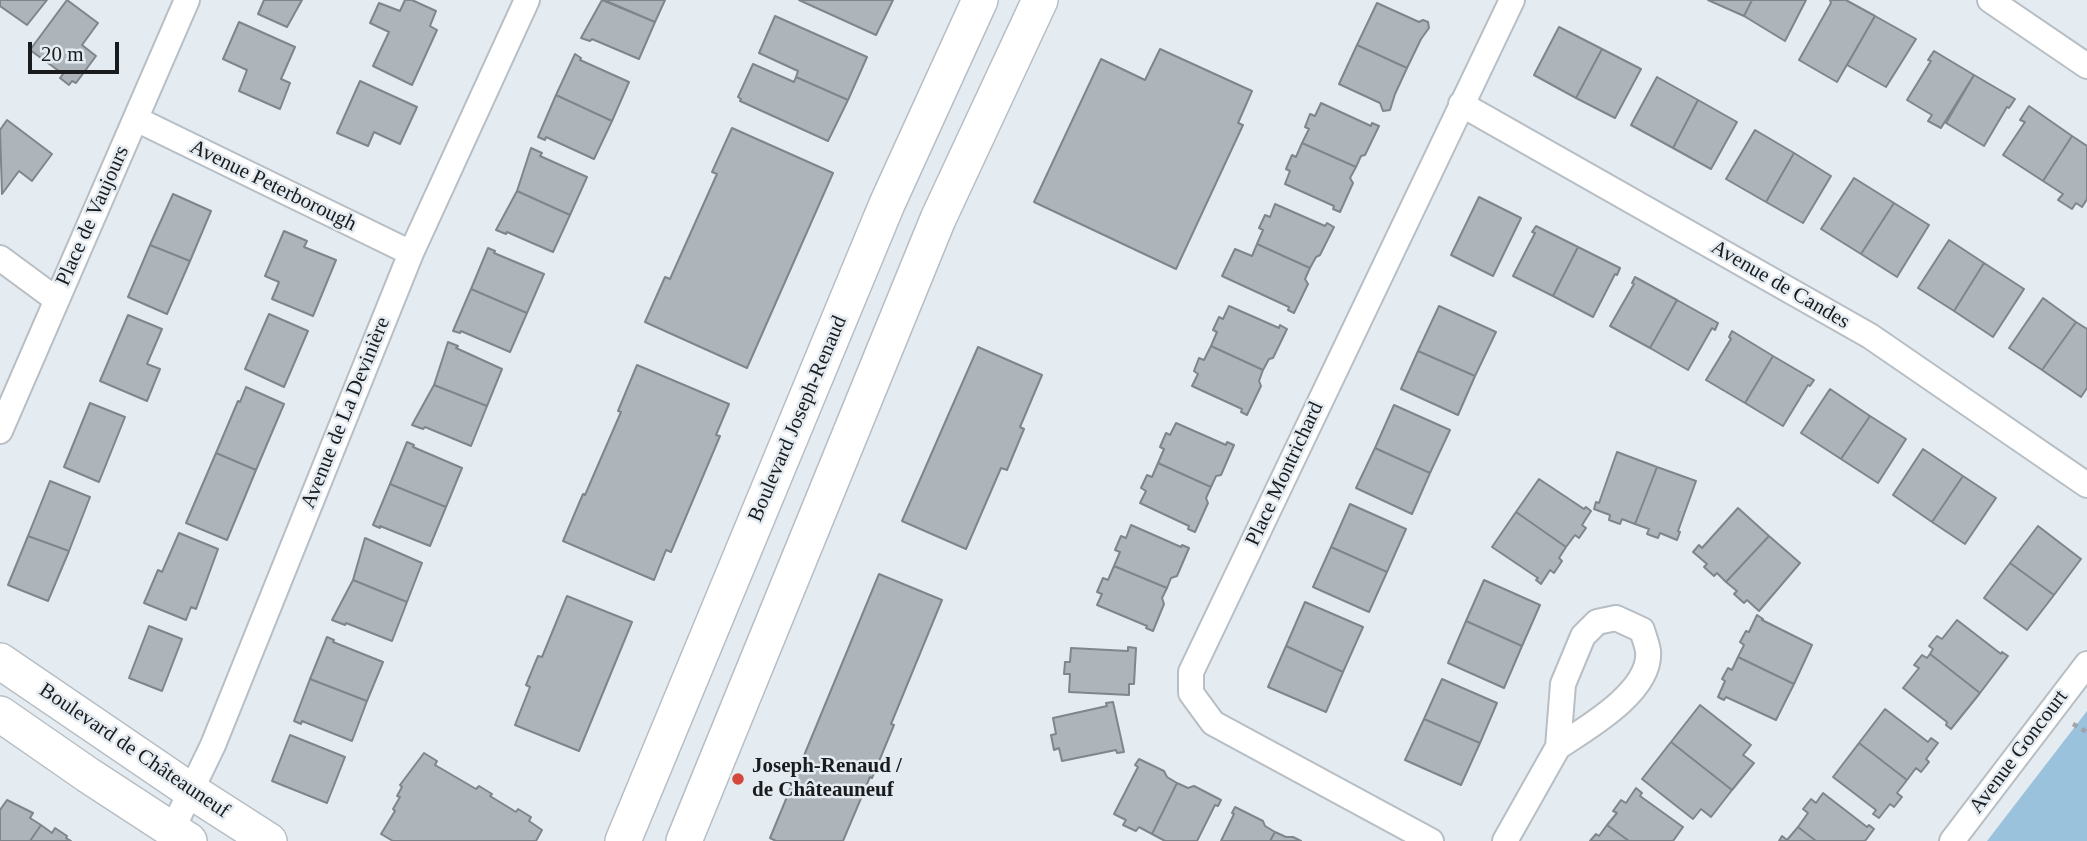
<!DOCTYPE html>
<html>
<head>
<meta charset="utf-8">
<style>
  body { margin:0 }
  #map { position:relative; width:2087px; height:841px; overflow:hidden; background:#e4ebf1; font-family:Georgia,serif }
  canvas { display:block }
  .scale { position:absolute; left:28px; top:42px; width:91px; height:32px; box-sizing:border-box; border:4px solid #191c1e; border-top:0; padding-left:9px; font-size:21px; line-height:24px; white-space:nowrap; color:#191c1e; -webkit-text-stroke:5px #e4ebf1; paint-order:stroke }
</style>
</head>
<body>
<div id="map">
<canvas width="2087" height="841"></canvas>
<div class="scale">20 m</div>
</div>
<script>
const ctx = document.querySelector('canvas').getContext('2d');
ctx.lineJoin = 'round';
function paint(path, color) { ctx.fillStyle = color; ctx.fill(path, 'evenodd'); }
function strokePath(path, color, width, dash) { ctx.strokeStyle = color; ctx.lineWidth = width; ctx.lineCap = dash ? 'butt' : 'round'; ctx.setLineDash(dash || []); ctx.stroke(path); }
function write(font, color, halo, rows, align = 'center') {
  ctx.font = font + ' Georgia,serif'; ctx.lineWidth = 5; ctx.setLineDash([]); ctx.textBaseline = 'middle'; ctx.strokeStyle = halo; ctx.fillStyle = color; for (const [text, x, y, turn = 0] of rows) {
    ctx.save(); ctx.translate(x, y); ctx.rotate((+turn || 0) * Math.PI / 180); ctx.textAlign = isNaN(turn) ? turn : align; if (halo) ctx.strokeText(text, 0, 0); ctx.fillText(text, 0, 0); ctx.restore();
  }
}
const green = new Path2D(`
  M2087,711V841H1987Z`);
const building = new Path2D(`
  M0,0H47L27,25L0,6Z
  M67,0L98,23L82,45L96,56L76,83L72,81L69,85L60,78L63,74L30,50Z
  M264,0H302L287,27L258,14Z
  M405,0H412L436,11L430,26L437,30L412,85L373,66L389,32L370,23L379,3L400,11Z
  M602,0L655,22L639,59L592,39L590,41L581,38Z
  M604,0H665L655,22Z
  M799,0H893L876,35Z
  M1708,0H1752L1744,16Z
  M1752,0H1806L1785,41L1744,16Z
  M1830,0H1846L1875,16L1837,82L1799,60L1831,3Z
  M1377,3L1419,22L1423,20L1428,22L1429,28L1421,39L1407,68L1357,45Z
  M775,16L867,57L848,100L796,77L798,71L759,53Z
  M1875,16L1916,39L1886,87L1847,65Z
  M239,22L295,47L281,79L290,83L280,109L239,91L247,70L223,59Z
  M1559,27L1602,49L1576,98L1534,75Z
  M1357,45L1407,68L1395,94L1390,110L1383,111L1380,103L1339,84Z
  M1160,49L1252,91L1238,123L1243,125L1176,269L1034,202L1101,59L1145,80Z
  M1602,49L1641,69L1615,118L1576,98Z
  M1934,51L1974,75L1941,128L1928,121L1932,115L1907,100L1931,61L1928,60Z
  M575,54L581,58L580,60L629,82L612,121L556,95Z
  M753,64L794,82L796,77L848,100L828,141L740,101L741,99L738,97Z
  M1974,75L2015,99L2009,108L2007,107L1984,146L1946,123Z
  M1657,77L1698,100L1673,148L1631,125Z
  M360,81L417,107L400,144L374,132L368,146L337,133Z
  M556,95L612,121L594,159L546,137L545,140L538,137Z
  M1698,100L1737,122L1711,169L1673,148Z
  M1321,103L1371,126L1372,123L1379,126L1365,155L1361,156L1356,167L1302,143L1309,129L1305,127L1310,114L1315,116Z
  M2029,106L2072,136L2043,181L2003,155L2025,122L2020,120Z
  M7,120L52,154L32,181L19,171L2,194L0,130Z
  M732,128L833,173L747,368L645,322L665,277L670,279L717,174L712,172Z
  M1755,130L1794,153L1766,202L1726,179Z
  M2072,136L2087,146V199L2082,207L2076,203L2072,209L2058,200L2063,194L2043,181Z
  M1302,143L1356,167L1350,178L1353,183L1340,212L1333,209L1334,206L1285,184L1290,171L1286,169L1292,155L1296,157Z
  M531,148L542,153L540,156L587,177L570,215L517,191Z
  M1794,153L1831,176L1803,223L1766,202Z
  M1854,178L1894,203L1861,254L1821,229Z
  M517,191L570,215L553,252L507,232L506,234L496,230Z
  M173,194L211,211L190,261L150,245Z
  M1479,197L1521,218L1493,276L1451,255Z
  M1894,203L1929,225L1897,277L1861,254Z
  M1275,204L1325,226L1327,223L1334,227L1320,255L1316,257L1310,268L1257,244L1263,230L1259,228L1265,215L1270,217Z
  M1536,226L1578,247L1553,296L1513,276L1535,233L1532,232Z
  M284,231L307,241L304,247L336,260L313,316L272,299L279,282L265,276Z
  M1949,240L1984,263L1954,311L1918,288Z
  M1257,244L1310,268L1305,279L1308,284L1294,313L1288,310L1289,307L1222,276L1235,249L1252,256Z
  M150,245L190,261L167,314L128,297Z
  M1578,247L1620,268L1617,275L1615,274L1593,317L1553,296Z
  M488,248L495,251L494,253L544,274L527,313L471,289Z
  M1984,263L2024,289L1993,337L1954,311Z
  M1635,277L1677,300L1650,348L1610,326L1634,284L1632,283Z
  M471,289L527,313L510,352L461,331L460,333L453,331Z
  M2043,298L2076,322L2042,370L2009,348Z
  M1677,300L1718,323L1715,330L1712,328L1688,370L1650,348Z
  M1229,306L1279,328L1280,325L1287,329L1273,358L1269,359L1263,370L1211,346L1217,332L1213,330L1219,317L1223,319Z
  M1439,306L1496,332L1475,376L1418,351Z
  M269,314L308,331L284,387L245,369Z
  M128,315L162,329L147,364L160,369L147,401L100,381Z
  M2076,322L2087,329V388L2081,397L2042,370Z
  M1732,331L1773,356L1745,403L1706,380L1731,339L1729,337Z
  M448,342L458,346L456,348L502,369L487,406L434,385Z
  M1211,346L1263,370L1259,381L1261,386L1247,415L1241,412L1242,409L1192,386L1198,374L1194,371L1199,358L1204,360Z
  M978,347L1042,375L1020,427L1024,429L1007,470L1001,468L966,549L902,521Z
  M1418,351L1475,376L1458,415L1401,389Z
  M1773,356L1814,380L1810,386L1808,385L1783,426L1745,403Z
  M637,365L729,404L716,435L720,436L671,552L666,550L654,580L563,541L583,494L585,495L621,412L618,411Z
  M434,385L487,406L471,446L425,427L423,429L412,425Z
  M246,387L284,404L256,470L216,453L238,401L240,402Z
  M1830,389L1870,416L1841,459L1801,433Z
  M90,403L125,417L99,482L64,467Z
  M1394,405L1450,430L1430,473L1375,448Z
  M1870,416L1906,439L1878,483L1841,459Z
  M1176,423L1226,445L1227,442L1234,445L1221,475L1216,476L1211,487L1158,463L1164,449L1160,447L1166,433L1170,435Z
  M407,442L414,445L413,447L462,468L446,507L390,484Z
  M1375,448L1430,473L1412,514L1356,488Z
  M1923,449L1963,476L1932,522L1893,495Z
  M1617,452L1657,467L1635,524L1622,519L1620,524L1609,520L1610,515L1594,509L1596,502L1599,503Z
  M216,453L256,470L227,540L186,523Z
  M1158,463L1211,487L1206,498L1208,503L1195,532L1188,529L1189,526L1140,503L1146,491L1141,488L1147,475L1152,477Z
  M1657,467L1696,481L1678,531L1680,532L1677,540L1660,533L1658,538L1647,534L1649,529L1635,524Z
  M1963,476L1996,498L1965,544L1932,522Z
  M1539,479L1584,509L1586,507L1591,511L1582,525L1586,528L1579,538L1575,535L1566,547L1516,512Z
  M50,481L90,497L69,551L28,536Z
  M390,484L446,507L430,546L380,526V528L373,525Z
  M1350,504L1406,529L1387,572L1331,547Z
  M1738,508L1769,536L1726,582L1717,573L1714,576L1704,567L1707,564L1693,552L1699,545L1702,548Z
  M1516,512L1566,547L1559,558L1562,561L1554,573L1550,570L1541,584L1536,580L1538,578L1492,547Z
  M1131,525L1181,547L1182,545L1189,548L1177,576L1171,578L1167,588L1114,566L1120,552L1115,550L1121,536L1126,538Z
  M2038,526L2081,559L2054,595L2010,563Z
  M179,533L218,549L196,609L191,607L186,620L144,603L158,570L162,572Z
  M28,536L69,551L48,601L8,585Z
  M1769,536L1800,563L1759,611L1747,600L1744,603L1734,594L1737,591L1726,582Z
  M365,538L422,563L407,602L353,580Z
  M1331,547L1387,572L1369,612L1313,587Z
  M2010,563L2054,595L2027,630L1984,598Z
  M1114,566L1167,588L1162,598L1164,604L1153,631L1146,628L1147,626L1097,605L1102,594L1097,592L1103,578L1108,580Z
  M879,574L942,600L891,724L894,725L872,778L870,777L843,841H776L770,838Z
  M353,580L407,602L392,641L346,623L345,625L332,620Z
  M1484,580L1540,605L1522,646L1466,621Z
  M567,596L632,622L579,751L515,725L530,687L526,685L538,656L542,657Z
  M1305,602L1363,627L1343,672L1286,646Z
  M1757,615L1763,619L1762,620L1812,645L1794,684L1738,657L1744,645L1740,642L1746,631L1749,632Z
  M1957,620L2001,654L2002,652L2008,656L1980,693L1930,654L1933,649L1929,646L1937,636L1942,639Z
  M1466,621L1522,646L1504,688L1448,663Z
  M149,626L182,639L162,691L129,678Z
  M327,637L334,640L333,642L383,662L367,701L310,679Z
  M1286,646L1343,672L1326,712L1268,687Z
  M1128,647L1136,648L1134,684H1129V695L1069,692L1070,674H1064L1065,662H1070L1071,648L1128,651Z
  M1930,654L1980,693L1951,729L1946,725L1947,722L1903,688L1919,668L1914,665L1922,655L1927,658Z
  M1738,657L1794,684L1776,720L1726,697L1724,700L1718,697L1725,681L1722,679L1728,668L1732,670Z
  M310,679L367,701L352,741L302,721L301,724L294,721Z
  M1442,679L1497,703L1480,743L1424,719Z
  M1113,702L1124,752L1117,753L1116,750L1062,761L1059,748L1054,750L1051,735L1056,734L1053,718L1107,706L1106,703Z
  M1700,705L1751,745L1743,755L1754,763L1732,790L1671,742Z
  M1885,709L1928,742L1931,738L1938,743L1926,759L1929,762L1921,772L1916,768L1907,780L1859,743Z
  M1424,719L1480,743L1461,785L1405,760Z
  M290,735L345,757L327,803L272,781Z
  M1671,742L1732,790L1711,817L1701,809L1693,819L1642,779Z
  M1859,743L1907,780L1897,793L1902,797L1894,807L1890,804L1879,818L1873,814L1876,810L1833,777Z
  M424,753L437,761L435,765L476,789L479,786L492,794L490,796L516,812L518,809L531,817L529,821L542,830L536,841H393L381,834L395,811L393,809L400,797L397,796L402,787L400,785Z
  M1139,759L1164,771L1167,777L1177,783L1152,834L1139,827L1136,831L1123,825L1126,820L1114,814L1138,767L1135,765Z
  M1177,783L1188,788L1194,786L1221,800L1218,806L1215,805L1197,841H1165L1152,834Z
  M1636,788L1642,793L1640,796L1683,827L1673,841H1629L1607,825L1617,813L1613,811L1621,800L1626,803Z
  M1823,793L1867,827L1869,825L1874,829L1865,841H1816L1798,827L1808,813L1803,809L1811,799L1816,803Z
  M7,800L33,813L30,818L41,825L30,841H0V810Z
  M1235,807L1263,821L1265,826L1275,832L1270,841H1221L1234,814L1232,813Z
  M41,825L52,833L55,828L67,836L66,838L71,841H30Z
  M1607,825L1629,841H1590L1596,834L1599,836Z
  M1798,827L1816,841H1779L1782,836L1787,840Z
  M1275,832L1286,837H1293L1301,841H1270Z`);
const path = new Path2D(`
  M2073,724L2087,732`);
const street = new Path2D(`
  M1990,0L2087,66
  M1461,104L1870,336L2087,485
  M136,119L411,253
  M0,258L57,300
  M0,431L187,0
  M172,830L213,745L411,253L527,0
  M1431,841L1213,723L1191,693V672L1512,0
  M1505,841L1558,747L1563,684L1583,636L1597,622L1616,618L1642,630C1644,637 1647,644 1648,651C1652,691 1587,728 1558,747
  M1952,841L2087,664`);
const secondary = new Path2D(`
  M0,661L191,791L269,841
  M0,714L88,775L189,841
  M623,841L887,204L980,0
  M684,841L938,219L1040,0`);
const markers = [
  [738,779,7,"#d5473d"]
];
const streetNames = [
  ["Avenue Peterborough",273,186,26],
  ["Place de Vaujours",93,216,-66],
  ["Avenue de Candes",1780,285,30],
  ["Avenue de La Devinière",346,413,-68],
  ["Boulevard Joseph-Renaud",798,419,-67],
  ["Place Montrichard",1285,474,-65],
  ["Boulevard de Châteauneuf",134,751,34],
  ["Avenue Goncourt",2019,752,-53]
];
const poiNames = [
  ["Joseph-Renaud /",752,767],
  ["de Châteauneuf",752,791]
];
paint(green, '#9ac2dd');
paint(building, '#adb5ba');
strokePath(building, '#7f868b', 2);
strokePath(street, '#b7bec4', 28);
strokePath(secondary, '#b7bec4', 38);
strokePath(path, '#9fa5a9', 4.5, [5, 5]);
strokePath(street, '#fff', 24);
strokePath(secondary, '#fff', 35);
for (const [x, y, r, color] of markers) { const dot = new Path2D(); dot.arc(x, y, r, 0, 2 * Math.PI); ctx.fillStyle = color; ctx.fill(dot); strokePath(dot, '#e4ebf1', 2.5); }
write('21px', '#191c1e', '#e4ebf1', streetNames);
write('bold 21px', '#191c1e', '#e4ebf1', poiNames, 'left');
</script>
</body>
</html>
